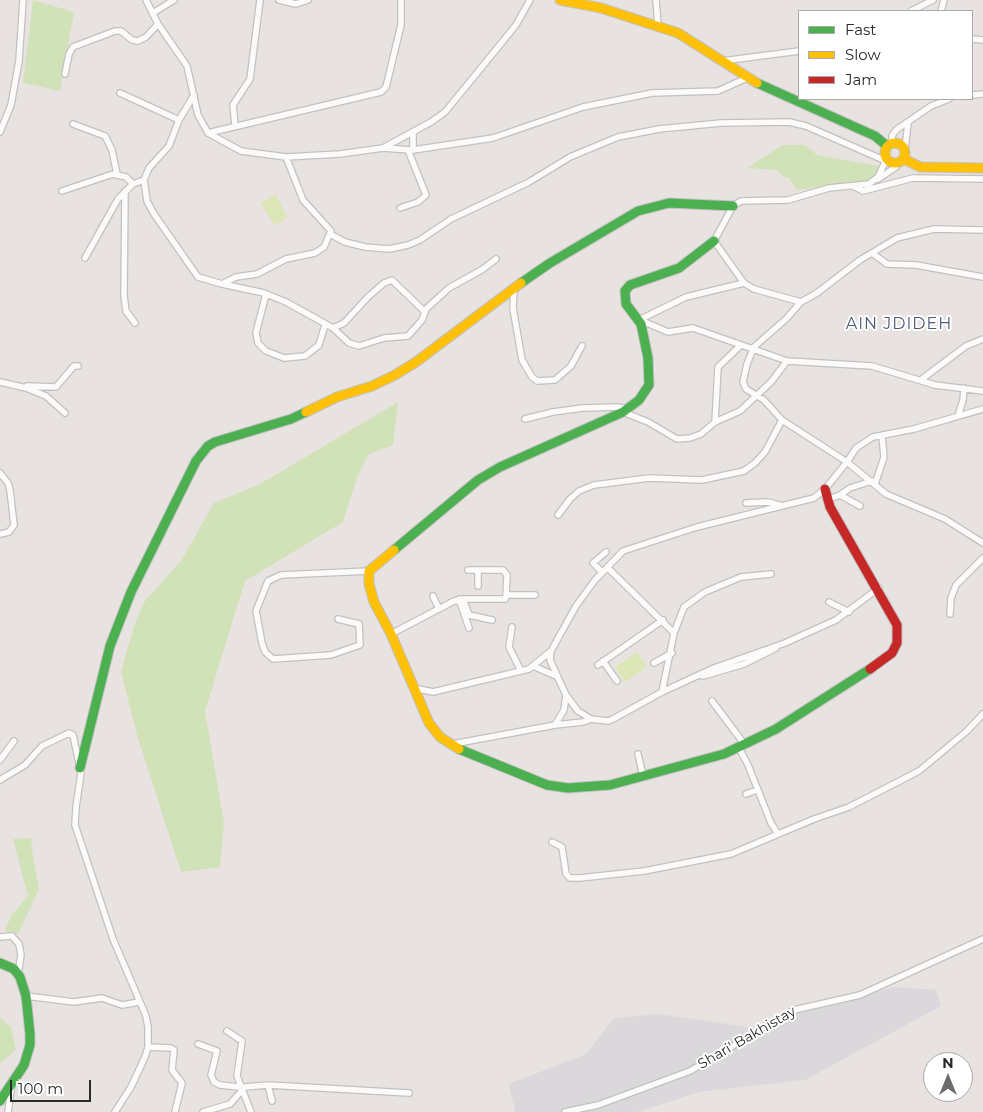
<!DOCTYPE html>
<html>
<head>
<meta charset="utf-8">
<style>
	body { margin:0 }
	#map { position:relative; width:983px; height:1112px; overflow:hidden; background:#e8e3e0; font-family:Montserrat,sans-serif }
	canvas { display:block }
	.legend { position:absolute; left:798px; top:10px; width:175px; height:90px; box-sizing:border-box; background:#fff; border:1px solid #aaa; margin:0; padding:6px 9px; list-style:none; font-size:15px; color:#2a2a2a }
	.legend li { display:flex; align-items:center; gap:10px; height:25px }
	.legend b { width:25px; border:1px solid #aaa }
	.north { position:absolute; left:923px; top:1052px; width:50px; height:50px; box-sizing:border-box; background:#fff; border:1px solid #aaa; border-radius:50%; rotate:0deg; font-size:14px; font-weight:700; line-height:20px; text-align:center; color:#2a2a2a }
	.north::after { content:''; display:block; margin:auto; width:18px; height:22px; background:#6c6b6a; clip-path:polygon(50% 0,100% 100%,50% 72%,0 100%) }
	.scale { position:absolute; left:10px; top:1080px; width:81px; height:22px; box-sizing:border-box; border:2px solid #2a2a2a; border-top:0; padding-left:6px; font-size:15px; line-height:18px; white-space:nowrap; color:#2a2a2a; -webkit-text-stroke:4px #fff; paint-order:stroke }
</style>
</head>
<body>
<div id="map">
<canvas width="983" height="1112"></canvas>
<ul class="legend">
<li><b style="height:6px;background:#4caf50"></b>Fast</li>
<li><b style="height:6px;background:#ffc107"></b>Slow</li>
<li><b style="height:6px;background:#c62828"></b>Jam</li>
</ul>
<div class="north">N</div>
<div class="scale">100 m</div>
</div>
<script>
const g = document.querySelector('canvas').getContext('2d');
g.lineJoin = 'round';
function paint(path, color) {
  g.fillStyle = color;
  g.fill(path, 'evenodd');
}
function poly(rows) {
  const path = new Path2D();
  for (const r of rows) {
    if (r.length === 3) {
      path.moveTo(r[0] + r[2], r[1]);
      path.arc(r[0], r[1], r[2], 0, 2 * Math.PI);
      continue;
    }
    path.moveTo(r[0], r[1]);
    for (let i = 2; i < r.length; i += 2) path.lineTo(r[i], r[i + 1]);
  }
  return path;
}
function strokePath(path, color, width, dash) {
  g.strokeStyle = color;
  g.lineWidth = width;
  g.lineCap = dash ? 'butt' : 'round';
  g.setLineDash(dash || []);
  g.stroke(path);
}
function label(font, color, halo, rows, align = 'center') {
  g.font = font + ' Montserrat,sans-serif';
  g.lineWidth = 4;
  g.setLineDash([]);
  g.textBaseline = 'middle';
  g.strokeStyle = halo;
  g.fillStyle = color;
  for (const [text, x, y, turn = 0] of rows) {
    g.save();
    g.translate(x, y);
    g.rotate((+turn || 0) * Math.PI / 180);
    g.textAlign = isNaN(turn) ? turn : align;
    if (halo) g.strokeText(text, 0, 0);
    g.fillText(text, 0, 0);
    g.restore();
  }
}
paint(poly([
	[895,987,936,990,941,1006,805,1080,700,1092,637,1112,515,1112,509,1084,586,1054,614,1018,659,1014,761,1029,797,1011]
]), '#dbd8db');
paint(poly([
	[33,0,74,12,60,91,23,83],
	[783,145,805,145,817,155,879,166,876,174,869,180,797,190,789,178,784,177,777,170,747,168],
	[398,402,393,445,369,454,357,478,343,522,245,581,205,711,224,823,220,867,181,872,137,735,121,672,135,623,145,601,181,561,214,503,260,484],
	[33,838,31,845,39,889,18,934,5,931,11,916,28,896,13,839],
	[0,1017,11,1027,16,1050,0,1064]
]), '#d1e2b9');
paint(poly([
	[275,194,288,217,274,225,261,203],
	[637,652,647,667,625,682,615,667]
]), '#dce6b7');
const street = poly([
	[146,0,158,24,187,66,198,115,208,133,241,151,286,157,340,154,383,148,431,122,445,112,477,73,516,25,530,0],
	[279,0,296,4,308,0],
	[656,0,658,25],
	[911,11,933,0],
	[941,11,944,0],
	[153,13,174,0],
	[972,39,983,40],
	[722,61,799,51],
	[65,74,69,54,73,47,115,31,121,31,132,40,138,41,146,37,158,24],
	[120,93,179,120],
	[194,95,179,120,169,146,149,168,144,180,147,201,154,214,198,277,222,284,236,277,257,274,286,259,315,253,324,247,331,231,303,200,286,157],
	[972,95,983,94],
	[73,124,105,136,112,150,117,174],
	[235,125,233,105,250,79,260,0],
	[0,132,11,105,19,61,23,0],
	[413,132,413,150,493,138,583,107,652,93,718,91,747,78],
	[208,133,381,92,386,87,401,25,401,0],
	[892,143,892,136,896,130,931,106,949,99],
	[383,148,411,150],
	[905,149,908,123],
	[887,158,878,177,869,184,829,188,788,200,741,201,733,206,714,241,744,283,754,289,801,302,817,293,860,260,897,238,934,229,983,230],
	[878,179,896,167,898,163],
	[853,186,863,191,913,178,983,179],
	[62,191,113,174,126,177,133,184],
	[125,191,124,296,126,311,135,323],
	[400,208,418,202,426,195,408,150],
	[330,234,345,242,365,247,389,249,408,245,420,240,451,219,529,182,570,157,618,137,659,129,721,123,789,122,806,126,886,161],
	[872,253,887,264,916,265,983,277],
	[85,258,118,199,133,184,144,180],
	[222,284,264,293,286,302,333,328,349,343,359,346,384,338,408,336,422,320,426,309,449,288,483,269,496,259],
	[514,289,513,308,522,360,532,377,537,381,555,380,571,366,582,346],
	[266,294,256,333,258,343,266,351,284,358,305,356,319,345,325,325],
	[639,320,686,297,744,283],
	[640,320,668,332,693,328,787,361,872,366,935,385,983,391],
	[333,328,344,323,368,297,384,283,392,280,425,312],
	[922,379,966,346,983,339],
	[0,382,26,388,46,396,65,413],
	[27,386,56,387,74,366,78,366],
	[983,409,914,429,873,437,856,448,847,462,886,494,945,519,983,543],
	[623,412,648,422,677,439,690,438,701,434,715,422,740,411,771,382,787,361],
	[958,416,963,400,964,388],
	[525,419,553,412,583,408,617,407,628,409],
	[715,422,718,367,741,345],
	[0,473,8,483,10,490,14,525,9,532,0,534],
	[875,484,884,457,882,436],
	[840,495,850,488,872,481],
	[827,500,840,495,860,506],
	[746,503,768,502,782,506],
	[558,515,570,499,579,491,594,485,649,478,702,480,744,471,755,463,765,452,782,420],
	[607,567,674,633,662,692],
	[478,570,478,586],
	[602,572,593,563,606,552],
	[507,595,535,595],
	[433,596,439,609],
	[459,599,469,628],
	[463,599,469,615,492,620],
	[829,602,849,612],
	[950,614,951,598,956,585,983,558],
	[338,619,359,624,360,645,331,655,273,659,265,652,262,643,256,611,268,581,281,575,369,571],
	[512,627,509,647,521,671],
	[674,633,684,607,705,592,741,577,771,574],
	[391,634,454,601,463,599,505,599,506,597,507,575,503,570,468,570],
	[551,651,550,660,566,695,564,710,555,725],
	[603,661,617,681],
	[654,663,672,653],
	[598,665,663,620],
	[533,666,556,676],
	[703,676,744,664,776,648],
	[414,688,433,692,529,669,551,651,576,606,595,580,623,551,697,527,814,498,825,489,847,462,782,420,764,400,746,389,743,382,747,364,754,347,786,319,801,302],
	[566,695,578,711,591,719],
	[712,701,745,745],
	[453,744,555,725,583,722,591,719,608,721,613,719,662,692,714,668,785,643,836,620,879,588],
	[739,748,748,765,771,823,778,834],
	[638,754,643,776],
	[0,760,14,741],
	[0,780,25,765,42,746,69,733,73,735,81,773,76,807,75,825,113,939,146,1016,148,1027,148,1047,145,1057,131,1087,115,1112],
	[746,794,757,790],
	[552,842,562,847,566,874,570,878,580,878,644,871,731,854,814,819,849,807,919,771,967,731,983,714],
	[0,937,12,936,19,944,21,955,18,974],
	[26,996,74,1002,102,998,122,1005,139,1002],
	[227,1031,242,1041,237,1076,251,1112],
	[198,1044,217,1051,211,1075,214,1082,220,1085,239,1087],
	[148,1047,171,1048,174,1050,172,1070,182,1083,175,1112],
	[268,1085,272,1101],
	[8,1112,12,1083],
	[203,1112,230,1104,245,1087,268,1085,409,1093],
	[565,1112,598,1105,690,1071,794,1010,860,995,983,939]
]);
const fast = poly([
	[757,83,875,136,887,146],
	[521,283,550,263,638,211,669,203,733,206],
	[394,550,478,480,500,467,623,412,639,400,649,385,648,358,641,324,626,304,625,291,630,285,679,268,714,241],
	[459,749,547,785,568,788,610,785,724,754,776,729,870,669],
	[80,768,110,646,131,592,196,461,208,446,215,442,291,419,306,412],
	[0,963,14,969,20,977,26,996,30,1034,30,1045,24,1065,0,1101]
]);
const slow = poly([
	[560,0,601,8,678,33,757,83],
	[895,153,10],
	[904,159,920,167,983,168],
	[306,412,337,397,372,386,395,375,416,362,521,283],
	[394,550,369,571,369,584,374,602,391,634,429,723,440,737,459,749]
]);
const jam = poly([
	[825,489,830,507,897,625,897,643,892,653,870,669]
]);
strokePath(street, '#c2c1c1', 8);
strokePath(fast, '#c2c1c1', 11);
strokePath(slow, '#c2c1c1', 11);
strokePath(jam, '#c2c1c1', 11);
strokePath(street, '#fcfbfa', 5.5);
strokePath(fast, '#4caf50', 9);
strokePath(slow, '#ffc107', 9);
strokePath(jam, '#c62828', 9);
label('14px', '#2a2a2a', '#fff', [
	["Shari' Bakhistay",747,1038,-30]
]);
g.letterSpacing = '1px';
label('16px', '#4b5b79', '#fff', [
	["AIN JDIDEH",899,324]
]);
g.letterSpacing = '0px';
</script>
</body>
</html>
